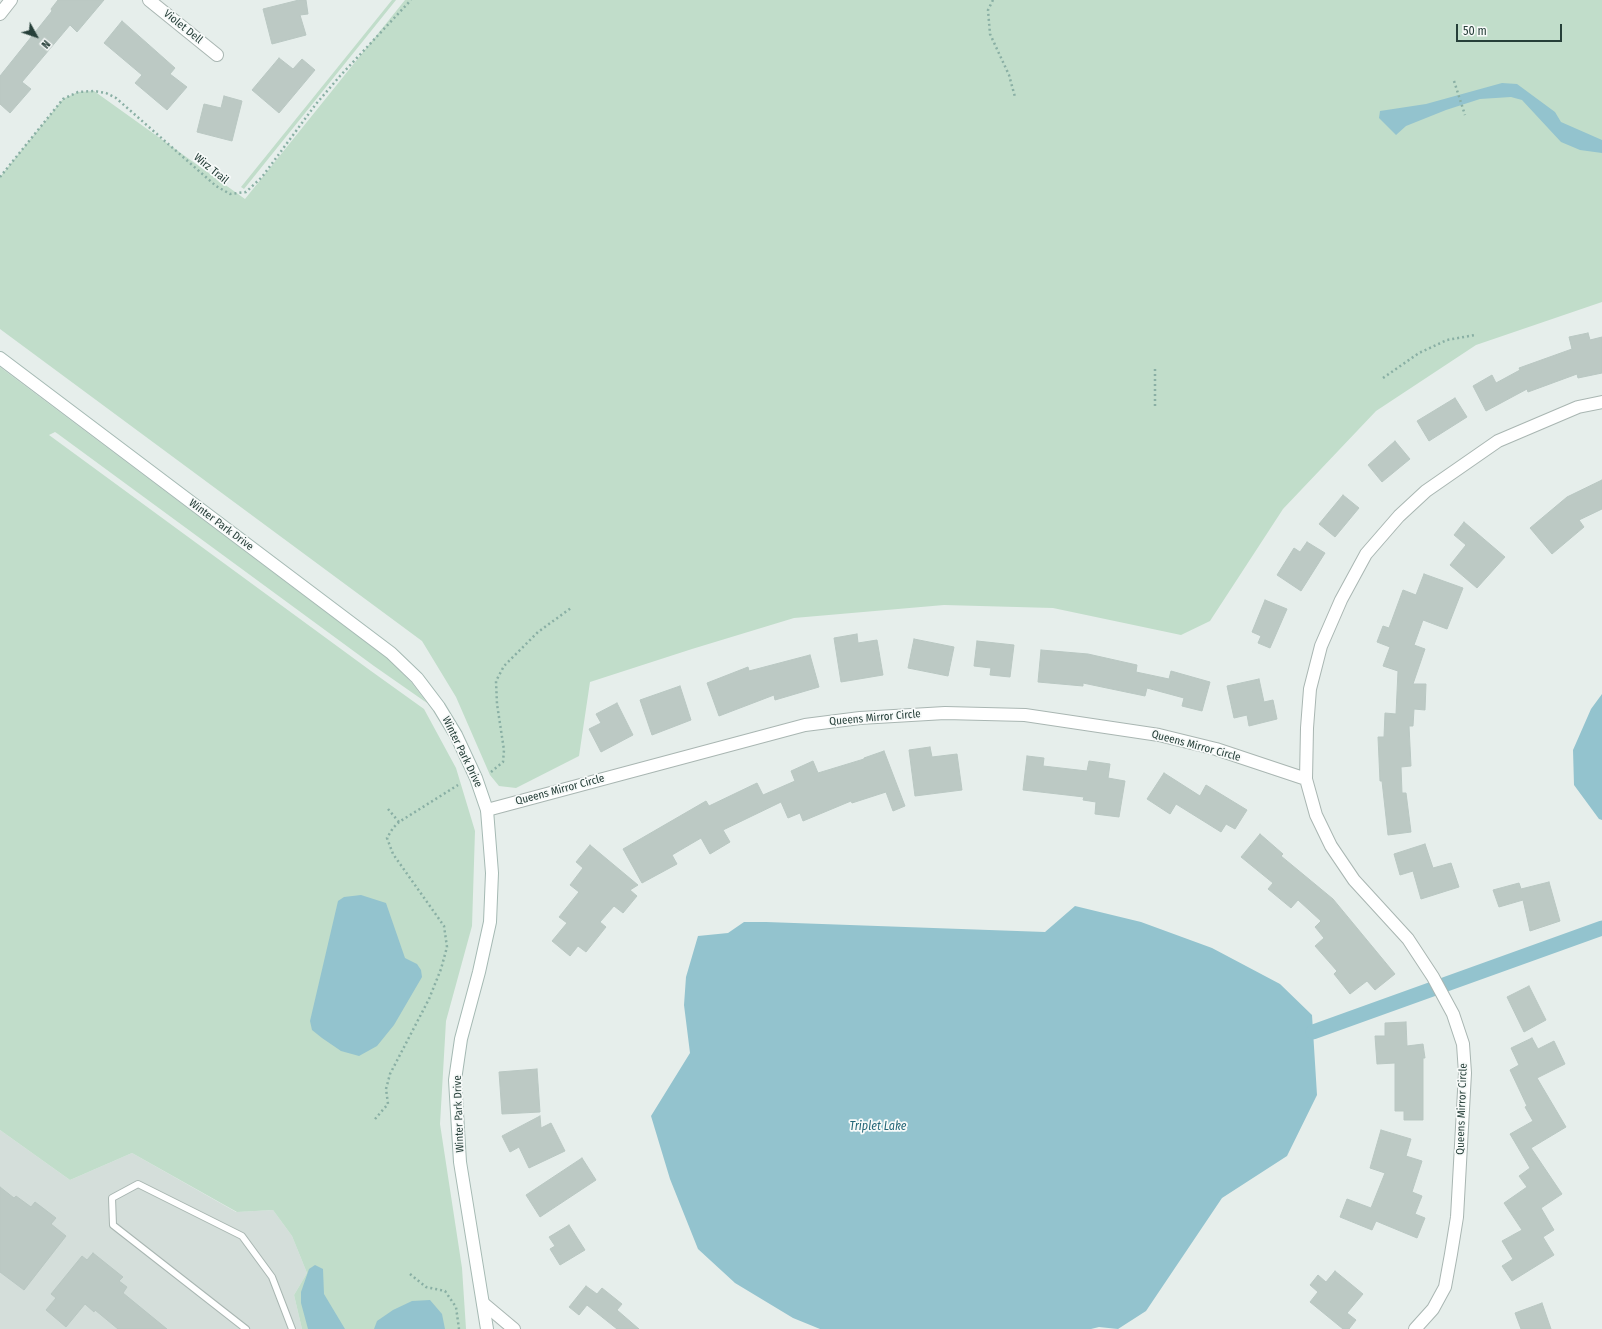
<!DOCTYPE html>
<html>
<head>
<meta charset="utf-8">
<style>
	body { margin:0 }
	#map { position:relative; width:1602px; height:1329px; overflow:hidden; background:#e6eeeb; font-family:"Fira Sans Condensed",sans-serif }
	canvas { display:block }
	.north { position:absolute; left:16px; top:16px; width:40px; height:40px; -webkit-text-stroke:3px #f7faf9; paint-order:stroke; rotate:130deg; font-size:11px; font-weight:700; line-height:16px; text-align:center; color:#263f39 }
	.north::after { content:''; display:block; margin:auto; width:14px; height:18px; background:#263f39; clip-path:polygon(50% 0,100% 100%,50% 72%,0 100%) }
	.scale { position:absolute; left:1456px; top:24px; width:106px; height:18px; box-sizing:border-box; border:2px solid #263f39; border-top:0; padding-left:5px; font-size:12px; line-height:14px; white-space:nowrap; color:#263f39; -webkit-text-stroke:3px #f7faf9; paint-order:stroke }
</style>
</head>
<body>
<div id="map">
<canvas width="1602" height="1329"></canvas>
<div class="north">N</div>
<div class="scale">50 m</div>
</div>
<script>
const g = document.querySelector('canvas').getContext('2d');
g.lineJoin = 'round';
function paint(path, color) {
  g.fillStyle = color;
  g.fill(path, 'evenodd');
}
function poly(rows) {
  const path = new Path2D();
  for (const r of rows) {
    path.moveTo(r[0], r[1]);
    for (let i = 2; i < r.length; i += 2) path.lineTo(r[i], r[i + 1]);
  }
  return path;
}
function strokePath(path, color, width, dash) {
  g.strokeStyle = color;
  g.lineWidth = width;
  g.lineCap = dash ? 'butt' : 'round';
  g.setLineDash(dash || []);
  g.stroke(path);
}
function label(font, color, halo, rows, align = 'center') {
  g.font = font + ' "Fira Sans Condensed",sans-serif';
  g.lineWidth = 3.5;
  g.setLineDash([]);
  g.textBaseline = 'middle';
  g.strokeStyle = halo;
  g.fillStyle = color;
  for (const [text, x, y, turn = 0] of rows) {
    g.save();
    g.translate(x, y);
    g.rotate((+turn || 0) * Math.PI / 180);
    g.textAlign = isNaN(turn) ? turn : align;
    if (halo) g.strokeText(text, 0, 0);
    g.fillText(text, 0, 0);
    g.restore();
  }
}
paint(poly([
	[0,1130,70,1180,132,1153,236,1212,273,1210,292,1236,307,1273,294,1295,302,1329,0,1329]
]), '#d4deda');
paint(poly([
	[392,0,396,0,244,189,241,187],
	[405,0,1602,0,1602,302,1476,345,1376,411,1283,509,1210,621,1181,635,1053,608,944,605,794,618,692,649,590,682,579,756,516,788,499,786,490,775,456,697,422,641,0,329,0,177,63,99,78,92,94,91,245,199],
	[0,367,387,658,412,683,427,703,374,666,58,434,55,432,49,435,371,671,424,709,456,768,475,831,472,926,446,1021,440,1124,462,1268,466,1329,302,1329,294,1295,307,1273,292,1236,273,1210,237,1212,132,1153,70,1180,0,1130]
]), '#c1ddca');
paint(poly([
	[1502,83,1517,84,1555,112,1561,122,1602,140,1602,153,1580,150,1561,142,1522,100,1511,97,1480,99,1446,110,1406,126,1396,135,1379,118,1380,111,1426,104],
	[1602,694,1602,820,1599,819,1574,785,1573,750,1591,709],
	[361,895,386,903,405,958,417,964,421,970,422,977,394,1025,377,1046,359,1056,341,1051,322,1038,312,1030,310,1021,338,901,344,897],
	[1075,906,1141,922,1212,948,1280,984,1312,1015,1317,1095,1287,1156,1222,1198,1146,1311,1118,1329,1099,1327,1091,1329,820,1329,793,1318,735,1283,698,1249,670,1179,651,1116,690,1053,684,1005,686,977,698,936,728,933,744,922,766,922,1045,932],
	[315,1265,323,1269,324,1294,345,1329,308,1329,301,1303,301,1292,309,1269],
	[430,1300,442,1314,445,1329,374,1329,377,1321,393,1310,412,1301]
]), '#93c3ce');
strokePath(poly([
	[1313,1032,1602,928]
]), '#93c3ce', 15);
const building = poly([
	[58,0,104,0,77,32,70,25,22,82,31,89,10,113,0,104,0,76,52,11,51,9,58,0],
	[299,0,306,0,308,14,300,15,306,35,272,44,263,9,299,0],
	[122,21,175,68,170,74,187,87,167,110,135,83,142,75,104,43,122,21],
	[279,58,293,69,302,59,315,70,279,113,252,90,279,58],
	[224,96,242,101,232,141,197,132,204,104,221,108,224,96],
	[1588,333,1590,340,1602,337,1602,373,1578,378,1577,374,1528,392,1527,389,1486,411,1473,386,1492,375,1496,383,1520,370,1519,368,1572,349,1569,337,1588,333],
	[1455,398,1467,417,1429,441,1417,421,1455,398],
	[1395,441,1410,459,1382,482,1368,465,1395,441],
	[1602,480,1602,509,1579,520,1584,527,1552,554,1530,528,1567,497,1602,480],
	[1343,495,1359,508,1335,537,1319,524,1343,495],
	[1464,522,1505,557,1477,588,1450,565,1466,545,1454,535,1464,522],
	[1307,542,1325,553,1301,591,1277,575,1294,548,1300,552,1307,542],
	[1424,574,1463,588,1447,629,1423,620,1414,645,1425,649,1413,684,1426,684,1425,710,1414,709,1413,726,1409,726,1411,766,1401,767,1402,793,1406,793,1411,832,1388,835,1382,781,1380,781,1378,737,1384,737,1385,713,1396,714,1398,671,1383,666,1390,647,1377,642,1383,626,1389,628,1403,590,1416,595,1424,574],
	[1265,600,1287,609,1270,648,1258,643,1261,636,1252,632,1265,600],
	[857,634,858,643,877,640,883,675,841,682,834,638,857,634],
	[914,639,954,647,948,676,908,668,914,639],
	[977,641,1014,645,1010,677,990,675,991,668,974,666,977,641],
	[1041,650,1088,654,1137,665,1136,672,1169,679,1171,671,1210,682,1202,711,1182,706,1184,698,1147,688,1145,696,1083,683,1083,686,1038,682,1041,650],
	[810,655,819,687,775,700,774,695,719,716,707,683,748,667,749,671,810,655],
	[1259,679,1264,702,1273,700,1277,719,1249,726,1247,715,1234,718,1227,686,1259,679],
	[680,686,691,720,652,735,640,700,680,686],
	[617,703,633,735,601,752,589,729,601,723,596,714,617,703],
	[930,747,932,757,957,754,962,790,915,796,909,750,930,747],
	[884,751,905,806,893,811,886,792,852,803,851,801,803,821,800,813,788,818,781,802,723,830,730,842,710,854,701,838,672,855,677,864,642,883,623,849,706,801,709,806,757,783,763,795,795,781,791,771,813,761,818,773,864,759,864,758,884,751],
	[1027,756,1044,758,1043,766,1087,771,1089,761,1110,764,1108,778,1125,781,1119,817,1095,814,1096,802,1083,800,1084,797,1023,790,1027,756],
	[1164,773,1200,796,1206,785,1247,810,1235,829,1226,824,1221,832,1176,804,1170,814,1147,799,1164,773],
	[1260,834,1283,854,1281,856,1333,899,1395,974,1375,990,1367,981,1350,994,1334,974,1337,971,1315,946,1324,938,1315,927,1321,921,1298,900,1291,908,1268,889,1273,883,1241,857,1260,834],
	[1425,844,1433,868,1451,863,1459,887,1421,899,1413,871,1400,875,1394,854,1425,844],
	[590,845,638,885,630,890,637,896,623,913,614,906,600,922,606,927,586,952,578,946,570,956,552,941,567,923,559,917,579,892,570,885,583,868,576,862,590,845],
	[1549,882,1560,921,1530,931,1523,900,1499,907,1493,890,1519,883,1521,889,1549,882],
	[1529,986,1546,1020,1524,1032,1507,997,1529,986],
	[1406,1022,1407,1046,1423,1044,1425,1058,1423,1058,1423,1120,1404,1120,1404,1111,1395,1111,1395,1063,1377,1064,1375,1036,1385,1036,1385,1023,1406,1022],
	[1532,1038,1538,1049,1554,1041,1565,1064,1537,1078,1566,1127,1531,1148,1562,1194,1541,1208,1554,1230,1543,1237,1554,1255,1512,1281,1502,1266,1513,1259,1502,1241,1522,1230,1504,1203,1527,1187,1519,1176,1530,1168,1510,1134,1533,1121,1525,1107,1527,1106,1510,1070,1519,1065,1511,1048,1532,1038],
	[537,1069,540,1112,502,1114,499,1072,537,1069],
	[540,1116,541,1128,551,1123,565,1151,529,1168,519,1147,510,1152,502,1136,540,1116],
	[1381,1130,1411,1139,1406,1156,1422,1161,1412,1192,1422,1196,1415,1214,1425,1218,1417,1238,1376,1221,1372,1230,1340,1217,1347,1199,1371,1208,1385,1173,1370,1168,1381,1130],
	[582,1158,596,1180,540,1217,526,1195,582,1158],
	[0,1187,14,1198,16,1196,31,1207,35,1202,56,1218,51,1224,66,1236,24,1290,0,1272,0,1187],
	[569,1225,585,1250,560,1265,550,1249,555,1246,549,1237,569,1225],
	[93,1253,123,1277,119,1281,127,1287,123,1293,167,1329,118,1329,95,1310,94,1312,85,1304,66,1327,46,1310,56,1298,51,1294,82,1256,87,1260,93,1253],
	[1335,1271,1363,1294,1347,1313,1356,1320,1349,1329,1343,1329,1310,1302,1318,1292,1310,1285,1318,1275,1326,1282,1335,1271],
	[586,1286,597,1294,602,1288,622,1304,617,1310,639,1329,617,1329,587,1305,579,1315,569,1307,586,1286],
	[1542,1303,1551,1329,1521,1329,1515,1313,1542,1303]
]);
paint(building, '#bcc9c4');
strokePath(building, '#b9c7c2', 1);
const lane = poly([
	[246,1329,113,1225,112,1198,138,1184,242,1236,272,1277,292,1329]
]);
const street = poly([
	[149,0,217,55],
	[0,14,11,0],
	[487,810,805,725,860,718,945,713,1025,715,1159,735,1216,749,1306,779],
	[483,1303,514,1329],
	[1415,1329,1433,1309,1445,1287,1451,1254,1457,1217,1465,1073,1463,1044,1453,1014,1433,977,1408,939,1354,880,1331,846,1316,815,1306,779,1307,728,1310,689,1321,646,1341,600,1366,554,1399,516,1426,491,1498,441,1578,407,1602,402]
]);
const secondary = poly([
	[0,358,391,653,417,678,439,707,456,735,476,778,487,810,492,873,490,922,479,972,461,1039,455,1080,460,1162,487,1329]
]);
strokePath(lane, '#a9b6b2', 8);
strokePath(street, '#a9b6b2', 14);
strokePath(secondary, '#a5b9b3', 14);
strokePath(poly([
	[993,0,988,10,990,34,1009,75,1015,97],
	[1454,81,1465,115],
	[0,177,63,99,78,92,94,91,106,93,116,98,216,186,230,194,246,192,262,177,316,104,340,76,411,0],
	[1383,378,1419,353,1447,340,1475,335],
	[1155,406,1155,367],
	[491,772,503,762,504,750,497,704,496,681,504,666,538,632,571,608],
	[388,809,399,822,458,785],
	[375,1119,388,1104,386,1089,390,1074,429,999,441,969,447,947,444,926,393,854,387,838,393,828,399,822],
	[410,1274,426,1287,445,1291,456,1307,459,1329]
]), '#89afa4', 2.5, [2, 3]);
strokePath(lane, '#fff', 6);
strokePath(street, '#fff', 12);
strokePath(secondary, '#fff', 12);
label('11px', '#263f39', '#f7faf9', [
	["Violet Dell",183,27,39],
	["Wirz Trail",211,169,39],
	["Winter Park Drive",221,525,37],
	["Queens Mirror Circle",875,718,-5],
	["Queens Mirror Circle",1196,746,15],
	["Winter Park Drive",462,752,64],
	["Queens Mirror Circle",560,790,-15],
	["Queens Mirror Circle",1462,1109,-88],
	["Winter Park Drive",459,1114,-92]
]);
label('italic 12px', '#246677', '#f7faf9', [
	["Triplet Lake",878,1127]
]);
</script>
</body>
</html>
